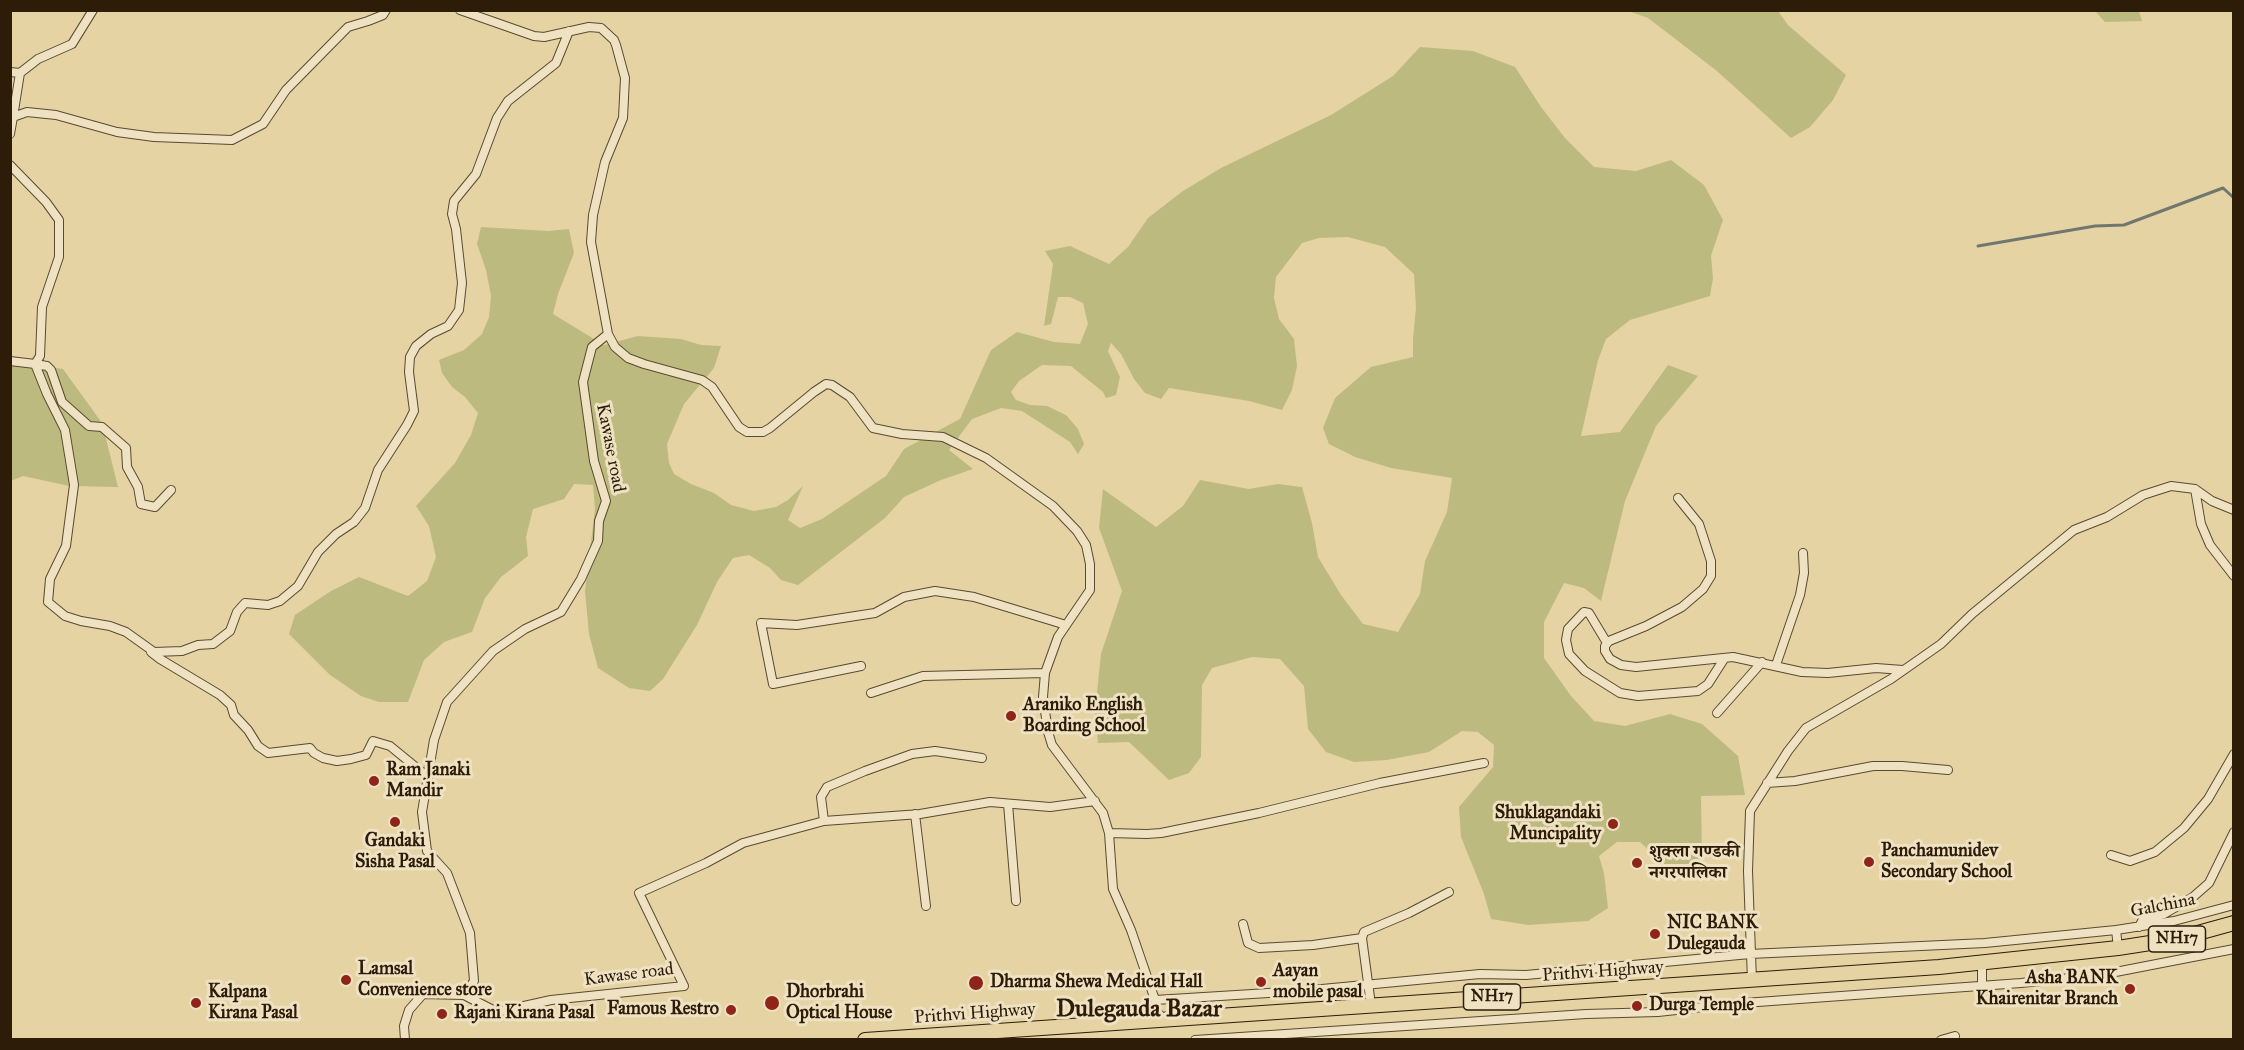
<!DOCTYPE html>
<html>
<head>
<meta charset="utf-8">
<style>
	body { margin:0 }
	#map { position:relative; width:2244px; height:1050px; overflow:hidden; background:#e5d3a3; font-family:"IM FELL Great Primer",serif }
	canvas { display:block }
	.frame { position:absolute; inset:0; border:12px solid #2c1c08; pointer-events:none }
</style>
</head>
<body>
<div id="map">
<canvas width="2244" height="1050"></canvas>
<div class="frame"></div>
</div>
<script>
const g = document.querySelector('canvas').getContext('2d');
g.lineJoin = 'round';
function paint(path, color) {
  g.fillStyle = color;
  g.fill(path, 'evenodd');
}
function poly(rows) {
  const path = new Path2D();
  for (const r of rows) {
    path.moveTo(r[0], r[1]);
    for (let i = 2; i < r.length; i += 2) path.lineTo(r[i], r[i + 1]);
  }
  return path;
}
function strokePath(path, color, width, dash) {
  g.strokeStyle = color;
  g.lineWidth = width;
  g.lineCap = dash ? 'butt' : 'round';
  g.setLineDash(dash || []);
  g.stroke(path);
}
function label(font, color, halo, rows, align = 'center') {
  g.font = font + ' "IM FELL Great Primer","Noto Serif Devanagari",serif';
  g.lineWidth = 6;
  g.setLineDash([]);
  g.textBaseline = 'middle';
  g.strokeStyle = halo;
  g.fillStyle = color;
  for (const [text, x, y, turn = 0] of rows) {
    g.save();
    g.translate(x, y);
    g.rotate((+turn || 0) * Math.PI / 180);
    g.textAlign = isNaN(turn) ? turn : align;
    if (halo) g.strokeText(text, 0, 0);
    g.fillText(text, 0, 0);
    g.restore();
  }
}
paint(poly([
	[1628,11,1778,11,1788,25,1846,75,1833,100,1810,127,1791,138,1717,71,1648,18],
	[2095,11,2139,11,2142,21,2105,22],
	[1420,47,1473,51,1515,67,1541,107,1565,138,1594,167,1636,171,1671,160,1704,185,1723,220,1711,256,1713,278,1710,296,1630,320,1606,339,1598,360,1581,436,1620,432,1668,365,1698,376,1656,426,1625,501,1601,601,1584,588,1564,583,1544,622,1544,658,1571,696,1594,721,1625,726,1670,714,1702,724,1738,756,1745,795,1701,796,1702,858,1692,864,1664,864,1640,842,1617,842,1599,856,1604,873,1608,908,1588,921,1528,925,1491,919,1484,894,1461,837,1459,807,1493,767,1494,745,1478,732,1462,731,1429,752,1387,760,1354,762,1326,752,1308,729,1304,686,1280,659,1252,657,1212,668,1202,685,1201,757,1189,773,1169,780,1129,742,1098,743,1095,712,1101,654,1122,591,1099,528,1103,489,1156,527,1183,506,1200,480,1249,489,1278,484,1302,487,1312,523,1318,557,1341,595,1363,624,1398,632,1420,594,1425,561,1447,512,1452,478,1391,468,1355,457,1329,444,1323,428,1335,398,1371,367,1413,357,1413,339,1416,308,1414,274,1385,247,1348,237,1319,238,1302,243,1276,277,1274,298,1279,319,1294,339,1297,366,1292,390,1282,410,1249,401,1169,388,1161,399,1145,393,1134,379,1121,354,1111,343,1108,351,1120,377,1116,395,1106,398,1103,392,1071,366,1042,365,1019,381,1011,392,1016,400,1030,405,1047,406,1066,415,1078,429,1084,444,1078,454,1070,442,1022,411,1001,408,972,419,949,450,973,469,941,480,904,497,885,518,798,585,781,580,770,568,749,555,733,558,717,582,697,625,663,679,650,691,629,688,598,668,589,634,585,591,595,509,593,485,574,484,564,499,533,509,526,537,528,556,501,577,485,598,472,632,444,642,424,660,408,702,379,702,361,696,330,675,289,634,295,615,331,591,359,577,408,596,427,581,436,557,429,526,416,506,455,463,471,435,478,413,465,397,452,387,442,373,439,360,464,350,482,334,489,317,491,296,486,270,477,244,481,227,548,231,569,229,574,253,558,294,553,314,604,345,638,336,681,339,701,345,721,346,714,368,684,404,667,444,669,463,674,474,691,484,714,493,731,505,754,511,776,507,788,500,803,486,788,520,800,528,822,519,886,476,904,449,960,419,991,350,1017,332,1054,342,1080,344,1088,324,1083,303,1070,297,1058,297,1051,324,1044,326,1053,264,1045,251,1070,246,1109,264,1128,247,1148,218,1183,191,1221,168,1331,115,1393,76],
	[11,362,63,369,102,423,118,487,69,486,23,476,11,481]
]), '#bdba80');
strokePath(poly([
	[1978,246,2095,226,2124,225,2223,188,2234,198]
]), '#6f776f', 3);
const street = poly([
	[460,10,534,36,544,37,589,27,601,28,614,40,616,45,625,78,623,118,605,162,593,215,591,242,608,334,615,347,628,358,644,364,702,380,712,387,739,427,747,432,763,432,770,428,814,392,826,384,832,385,850,397,873,428,902,434,943,437,986,458,1053,506,1077,531,1086,545,1090,564,1090,590,1058,637,1045,673,1043,697,1048,732,1052,745,1103,813,1109,833,1113,889,1131,930,1155,1000,1159,1019],
	[10,72,20,73],
	[13,117,20,73,38,59,72,44,93,10],
	[10,134,13,117,27,112,56,115,117,132,154,137,232,140,263,124,286,90,348,27,368,21,383,15,386,10],
	[10,165,46,202,59,220,59,257,42,307,40,356,35,364,10,361],
	[2195,489,2201,524,2210,545,2234,576],
	[171,490,155,507,141,504,138,487,127,467,126,448,102,427,89,426,62,402,51,370,47,366,35,364,47,394,65,430,74,485,66,546,50,579,48,602,65,616,81,621,110,626,126,632,154,652,182,651,198,645,213,644,230,631,237,612,245,603,268,605,280,601,298,586,318,552,336,534,354,522,365,508,378,470,407,425,414,411,409,372,410,357,416,346,431,334,448,326,459,310,462,283,456,229,452,214,454,201,476,174,497,118,508,101,556,63,569,31],
	[1678,498,1699,524,1711,561,1711,576,1703,589,1682,607,1646,626,1609,641,1605,646,1605,651,1610,659,1621,665,1636,667,1733,657,1802,672,1828,673,1876,668,1903,670],
	[1607,643,1589,613,1584,612,1568,629,1566,640,1569,654,1585,671,1620,693,1638,696,1698,691,1708,684,1724,659],
	[151,652,160,659,220,695,231,705,234,715,248,730,258,746,268,753,310,748,314,753,323,758,337,761,351,759,366,755,373,741,390,746,428,777],
	[1776,665,1800,595,1804,573,1803,553],
	[861,666,773,684,761,623,797,625,875,613,904,597,935,591,974,597,1066,625],
	[871,693,923,676,1045,673],
	[1717,713,1762,662],
	[1767,783,1795,781,1873,766,1902,766,1948,770],
	[1008,804,1016,901],
	[915,814,926,906],
	[824,821,821,797,827,787,865,771,912,754,935,751,982,758],
	[1109,833,1147,834,1161,833,1259,813,1380,783,1484,763],
	[2111,855,2130,861,2155,852,2184,828,2208,799,2234,754],
	[1243,924,1248,943,1259,948,1313,945,1362,938],
	[2139,927,2142,921,2146,918,2164,914,2193,897,2209,883,2234,832],
	[2118,948,2116,930,2174,921,2234,905],
	[1982,963,1982,986],
	[1752,981,1748,871,1750,811,1788,751,1806,728,1891,679,1941,644,1972,614,2074,530,2107,517,2143,495,2171,486,2195,489,2212,501,2234,510],
	[464,995,497,1012,551,1000,684,986,639,893,706,863,743,843,824,821,920,814,990,802,1050,807,1095,801],
	[1155,1000,1301,991,1480,974,1526,975,1750,954,1985,943,2116,930],
	[1371,1005,1362,938,1364,932,1409,913,1449,892],
	[405,1040,404,1026,409,1010,423,994,464,995,474,981,470,933,447,873,427,851,422,812,434,740,447,702,493,651,525,629,561,612,581,579,598,541,599,521,606,501,594,461,583,382,592,347,608,334],
	[1195,1040,1586,1014,1658,1012,1730,1004,2021,983,2100,975,2234,949],
	[1941,1040,1955,1036]
]);
const highway = poly([
	[865,1040,1939,967,2118,948,2176,939,2234,923]
]);
strokePath(street, '#5a4a2f', 10);
strokePath(highway, '#2c1c08', 16);
strokePath(street, '#eee2c3', 8);
strokePath(highway, '#e5d3a3', 14);
for (const [x, y, r, color] of [
	[1011,716,6,"#8f2418"],
	[374,781,6,"#8f2418"],
	[395,822,6,"#8f2418"],
	[1613,824,6,"#8f2418"],
	[1869,862,6,"#8f2418"],
	[1637,863,6,"#8f2418"],
	[1655,934,6,"#8f2418"],
	[346,980,6,"#8f2418"],
	[1261,982,6,"#8f2418"],
	[976,983,8,"#8f2418"],
	[2130,989,6,"#8f2418"],
	[196,1003,6,"#8f2418"],
	[772,1003,8,"#8f2418"],
	[1637,1006,6,"#8f2418"],
	[731,1010,6,"#8f2418"],
	[442,1014,6,"#8f2418"]
]) {
  const dot = new Path2D();
  dot.arc(x, y, r, 0, 2 * Math.PI);
  g.fillStyle = color;
  g.fill(dot);
  strokePath(dot, '#eee2c3', 2);
}
for (const [x, y, w] of [
	[2177,939,57],
	[1492,997,57]
]) {
  const box = new Path2D();
  box.roundRect(x - w / 2, y - 13, w, 26, 4.5);
  g.fillStyle = '#eee2c3';
  g.fill(box);
  strokePath(box, '#2c1c08', 1.5);
}
label('bold 16px', '#2c1c08', null, [
	["NH17",2177,939],
	["NH17",1492,997]
]);
label('18px', '#2c1c08', '#eee2c3', [
	["Kawase road",610,448,79],
	["Galchina",2163,906,-11],
	["Prithvi Highway",1603,972,-4],
	["Kawase road",629,975,-7],
	["Prithvi Highway",975,1014,-4]
]);
label('bold 18px', '#2c1c08', '#eee2c3', [
	["Araniko English",1023,706],
	["Boarding School",1023,727],
	["Ram Janaki",386,771],
	["Mandir",386,792],
	["Shuklagandaki",1601,814,"right"],
	["Muncipality",1601,835,"right"],
	["Gandaki",395,842,"center"],
	["Sisha Pasal",395,863,"center"],
	["Panchamunidev",1881,852],
	["Secondary School",1881,873],
	["शुक्ला गण्डकी",1649,853],
	["नगरपालिका",1649,874],
	["NIC BANK",1667,924],
	["Dulegauda",1667,945],
	["Lamsal",358,970],
	["Convenience store",358,991],
	["Aayan",1273,972],
	["mobile pasal",1273,993],
	["Asha BANK",2118,979,"right"],
	["Khairenitar Branch",2118,1000,"right"],
	["Dharma Shewa Medical Hall",990,983],
	["Kalpana",208,993],
	["Kirana Pasal",208,1014],
	["Dhorbrahi",786,993],
	["Optical House",786,1014],
	["Durga Temple",1649,1006],
	["Famous Restro",719,1010,"right"],
	["Rajani Kirana Pasal",454,1014]
], 'left');
label('bold 24px', '#2c1c08', '#eee2c3', [
	["Dulegauda Bazar",1139,1010]
]);
</script>
</body>
</html>
